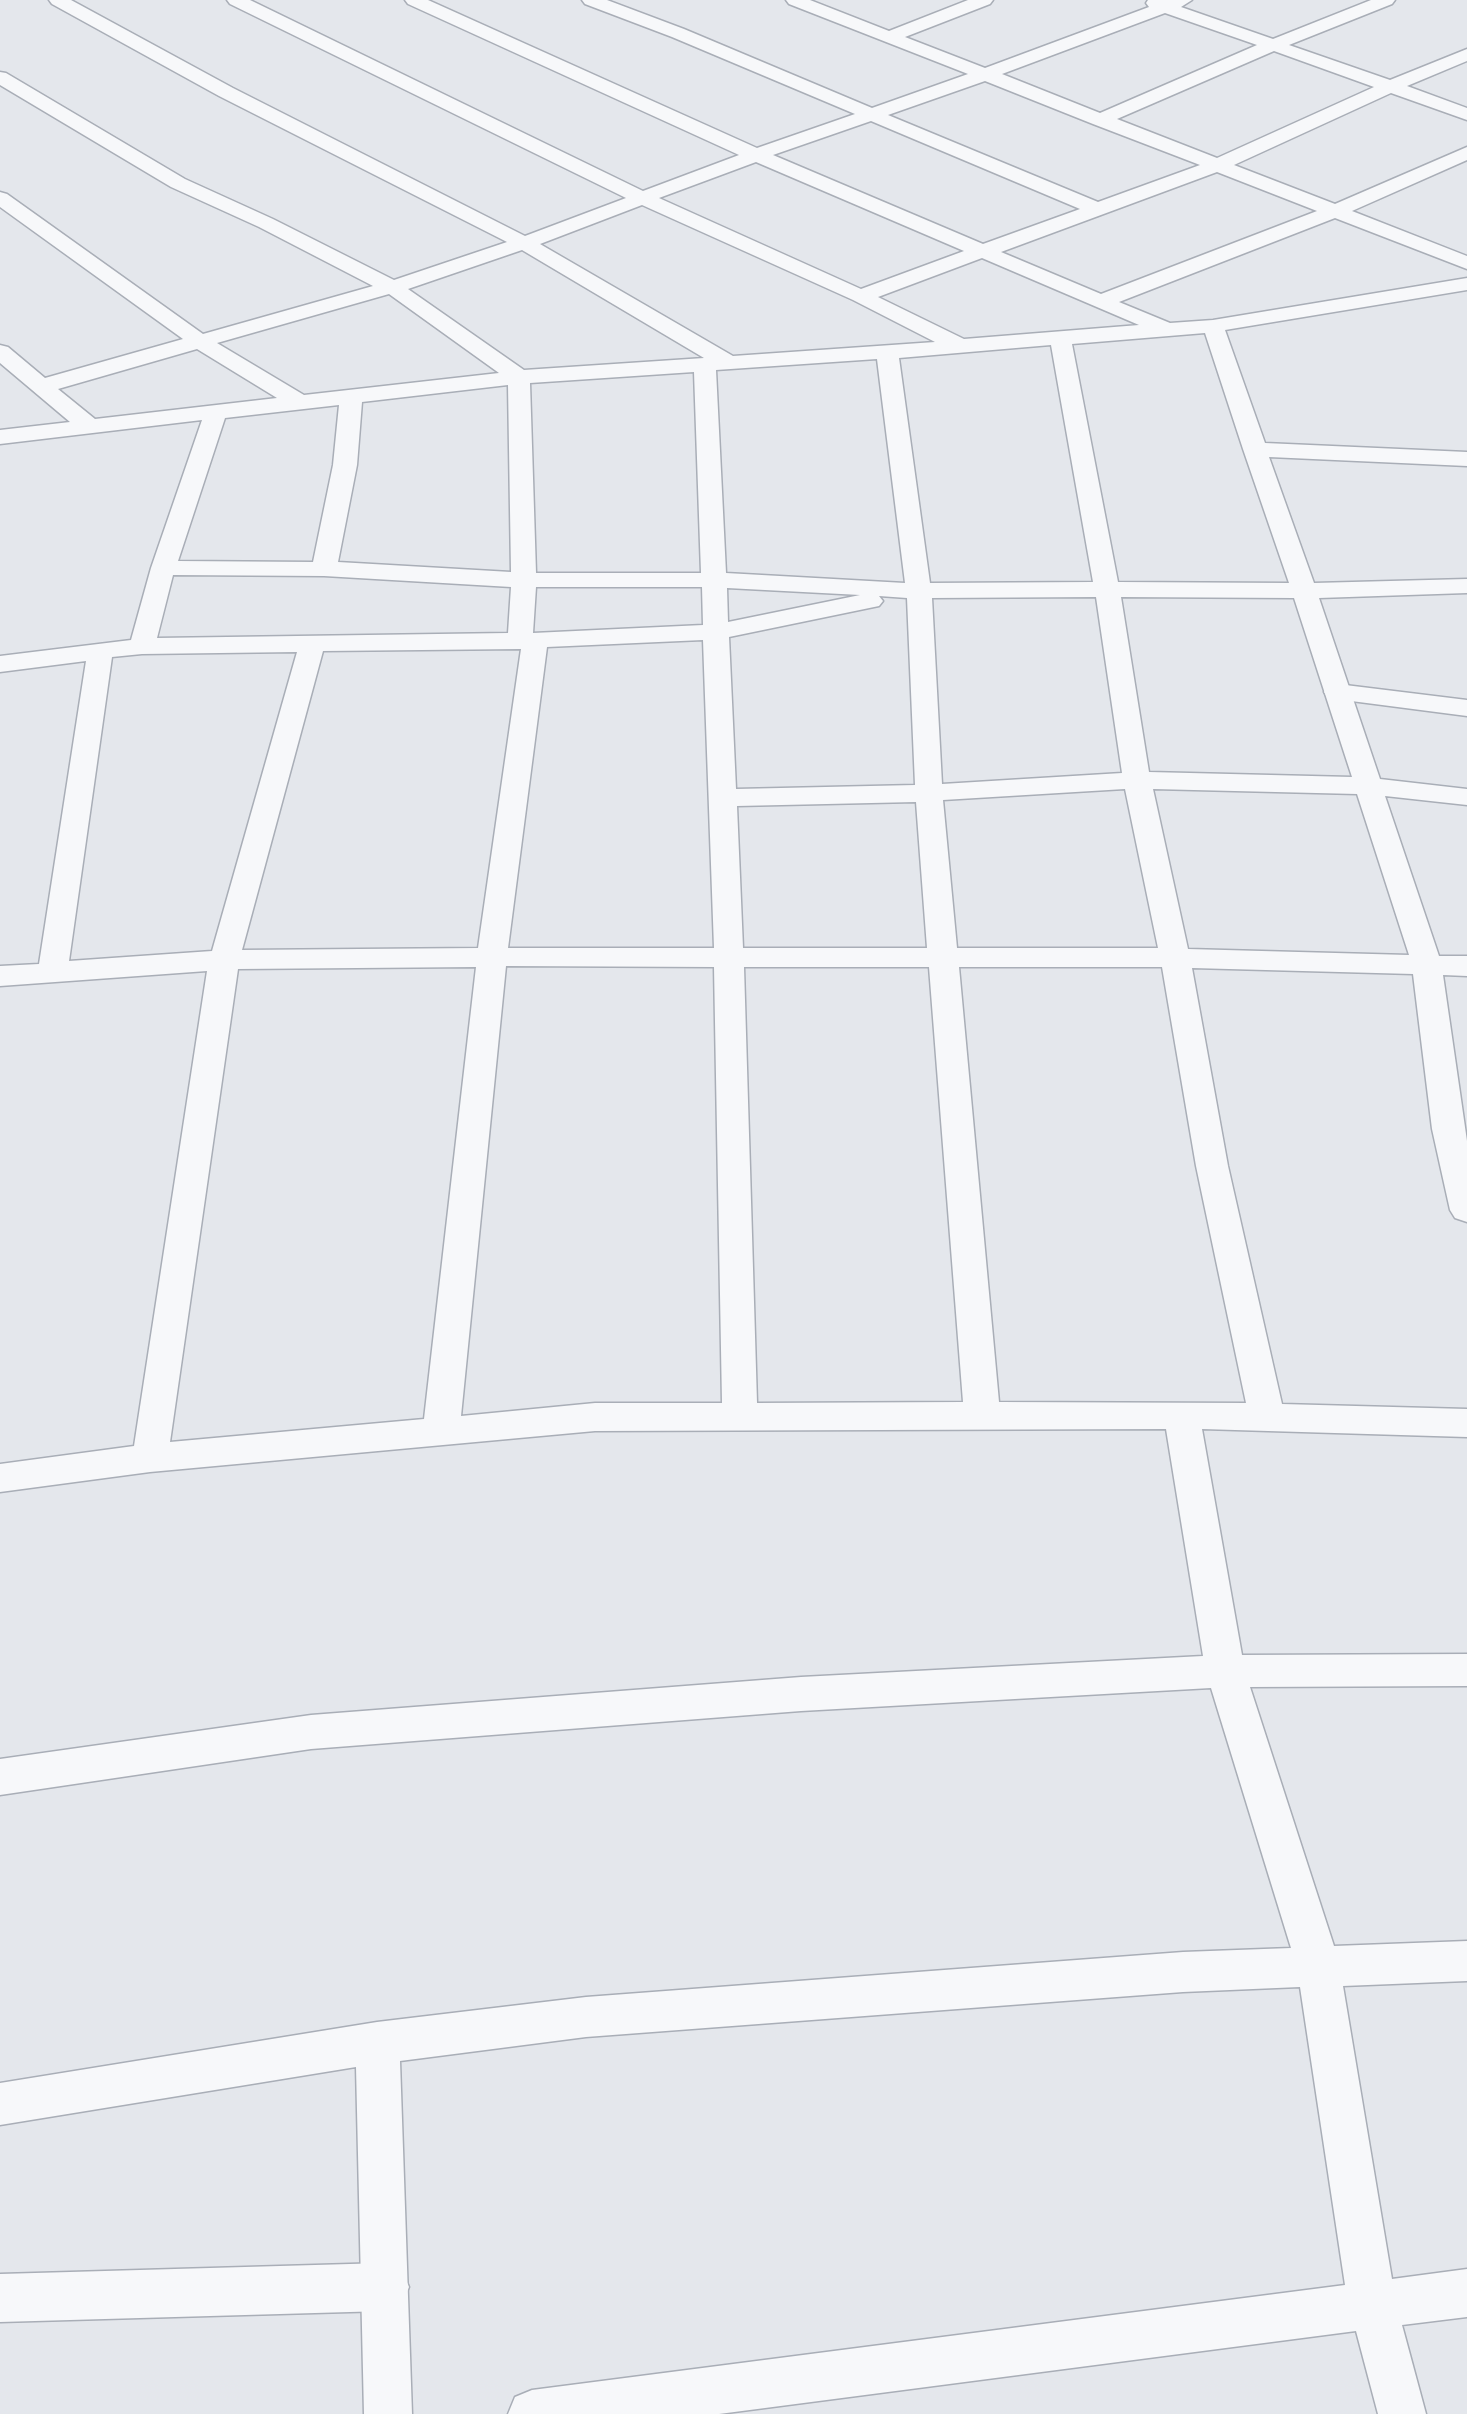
<!DOCTYPE html>
<html>
<head>
<meta charset="utf-8">
<style>
	body { margin:0 }
	canvas { display:block; background:#e4e7ec }
</style>
</head>
<body>
<canvas width="1467" height="2414"></canvas>
<script>
const g = document.querySelector('canvas').getContext('2d');
g.lineJoin = 'round';
function poly(rows) {
  const path = new Path2D();
  for (const r of rows) {
    path.moveTo(r[0], r[1]);
    for (let i = 2; i < r.length; i += 2) path.lineTo(r[i], r[i + 1]);
  }
  return path;
}
function strokePath(path, color, width, dash) {
  g.strokeStyle = color;
  g.lineWidth = width;
  g.lineCap = dash ? 'butt' : 'round';
  g.setLineDash(dash || []);
  g.stroke(path);
}
function paint(path, color) {
  g.fillStyle = color;
  g.fill(path, 'evenodd');
}
const service = poly([
	[1337,684,1467,700,1467,716,1328,698,1324,692,1328,686,1337,684],
	[385,2263,402,2270,409,2287,402,2304,385,2311,0,2322,0,2274,385,2263]
]);
const minor = poly([
	[49,0,71,0,233,88,525,236,626,198,230,4,227,0,250,0,643,191,739,155,408,4,405,0,428,0,757,148,855,114,672,37,585,4,582,0,607,0,684,29,872,108,968,74,789,4,786,0,810,0,889,31,968,0,993,0,990,4,905,37,985,68,1149,7,1146,3,1148,0,1192,0,1181,7,1273,39,1371,0,1395,0,1392,4,1289,45,1390,80,1467,49,1467,61,1407,86,1467,108,1467,120,1391,93,1234,165,1335,204,1467,147,1467,160,1352,211,1467,256,1467,269,1335,218,1119,302,1170,323,1213,320,1467,278,1467,290,1225,330,1265,443,1467,452,1467,466,1269,457,1314,583,1467,579,1467,593,1319,598,1380,779,1467,789,1467,805,1385,796,1439,956,1467,956,1467,976,1443,975,1467,1141,1467,1222,1455,1218,1450,1210,1432,1129,1413,974,1192,968,1228,1166,1282,1404,1467,1409,1467,1437,1202,1429,1242,1655,1467,1654,1467,1686,1250,1687,1334,1946,1467,1941,1467,1981,1343,1986,1392,2279,1467,2269,1467,2317,1402,2325,1426,2414,1378,2414,1356,2331,719,2414,508,2414,515,2397,532,2390,1345,2285,1300,1987,1183,1992,586,2037,400,2061,412,2414,364,2414,356,2067,0,2125,0,2083,377,2022,586,1997,1183,1952,1291,1948,1211,1688,801,1711,311,1749,0,1795,0,1759,311,1715,801,1677,1203,1656,1166,1429,595,1431,150,1472,0,1492,0,1464,134,1446,207,971,0,986,0,966,39,964,86,661,0,672,0,656,131,640,151,568,202,420,0,444,0,430,70,422,0,363,0,345,8,347,45,378,183,339,0,207,0,192,7,194,203,334,373,286,259,227,171,187,0,85,0,72,6,73,185,179,273,219,394,280,507,242,219,96,52,4,49,0],
	[1165,13,1257,45,1100,113,1002,74,1165,13],
	[1274,51,1374,87,1217,158,1117,119,1274,51],
	[985,81,1093,124,1200,165,1098,202,888,115,985,81],
	[871,121,1080,209,983,244,773,155,871,121],
	[756,162,964,251,861,289,659,198,756,162],
	[1217,172,1317,211,1101,294,1001,252,1217,172],
	[642,205,853,300,935,342,733,356,540,244,642,205],
	[522,250,704,358,524,370,408,289,522,250],
	[982,258,1139,325,964,339,878,297,982,258],
	[389,294,499,373,304,395,217,343,389,294],
	[1205,333,1243,449,1289,583,1118,582,1072,344,1205,333],
	[1051,345,1093,582,930,583,899,358,1051,345],
	[197,349,277,398,95,419,58,389,197,349],
	[877,359,905,583,726,573,716,370,877,359],
	[694,372,701,573,536,573,530,383,694,372],
	[508,385,511,572,338,562,357,465,362,402,508,385],
	[339,405,333,465,313,562,178,561,225,418,339,405],
	[173,575,324,576,511,587,508,633,157,638,173,575],
	[536,587,702,587,703,625,533,633,536,587],
	[727,588,860,595,728,622,727,588],
	[879,596,907,598,915,785,736,789,729,637,879,606,883,601,879,596],
	[1096,597,1122,773,942,784,932,598,1096,597],
	[1121,597,1294,598,1352,777,1149,772,1121,597],
	[703,640,714,948,508,948,547,647,703,640],
	[521,649,478,948,242,950,323,651,521,649],
	[297,652,212,951,69,961,112,657,142,654,297,652],
	[1125,789,1158,948,957,948,943,800,1125,789],
	[1153,789,1357,794,1409,955,1188,949,1153,789],
	[916,802,927,948,743,948,737,806,916,802],
	[506,966,714,967,722,1403,595,1403,461,1416,506,966],
	[476,967,424,1419,170,1442,238,969,476,967],
	[744,967,929,967,963,1402,757,1403,744,967],
	[959,967,1162,967,1196,1166,1246,1403,999,1402,959,967]
]);
strokePath(service, '#a9aeb7', 3);
strokePath(minor, '#a9aeb7', 3);
paint(service, '#f7f8fa');
paint(minor, '#f7f8fa');
</script>
</body>
</html>
